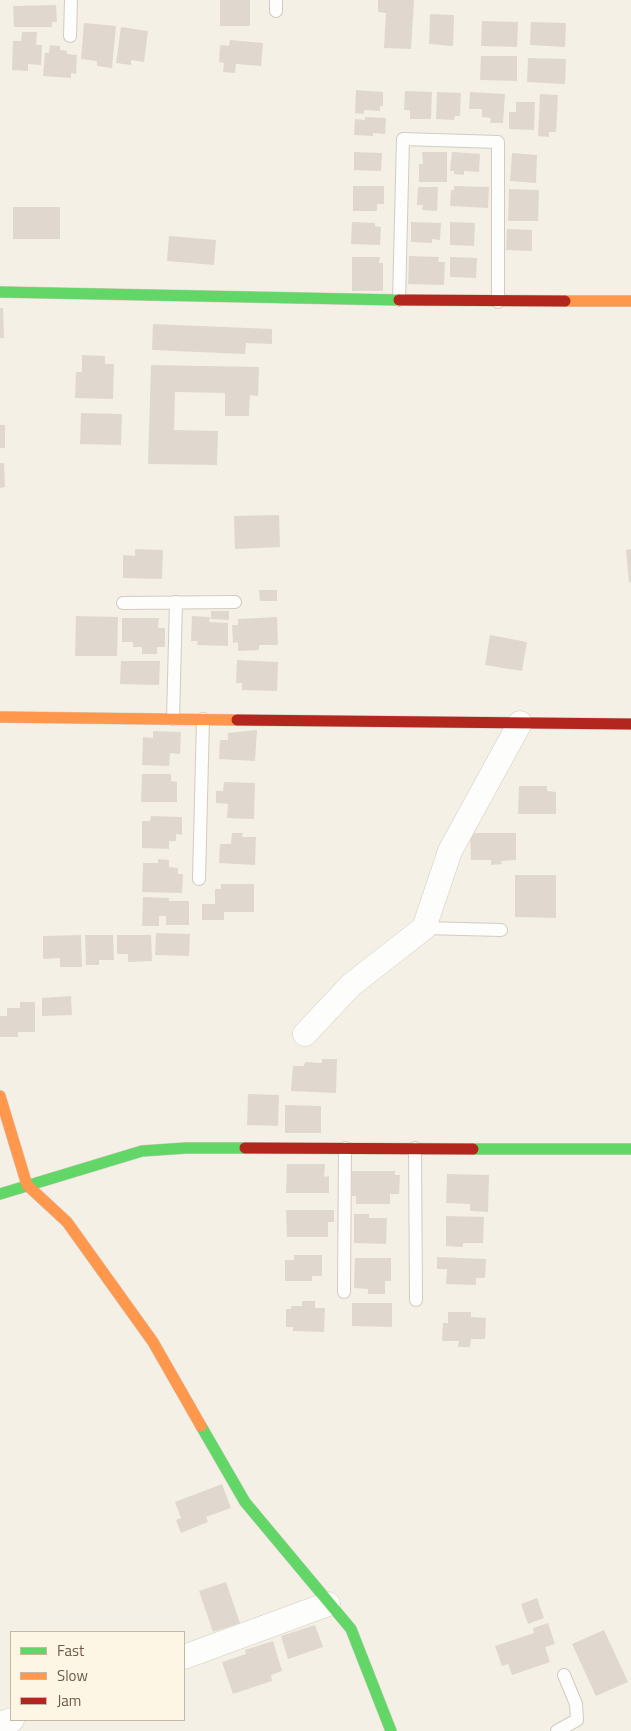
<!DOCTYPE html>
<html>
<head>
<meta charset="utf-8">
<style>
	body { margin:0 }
	#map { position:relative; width:631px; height:1731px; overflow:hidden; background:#f4f0e6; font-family:"Titillium Web",sans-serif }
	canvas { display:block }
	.legend { position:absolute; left:10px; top:1631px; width:175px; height:90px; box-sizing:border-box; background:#fef6e5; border:1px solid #c5b8a7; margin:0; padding:6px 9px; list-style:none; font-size:15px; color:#6f5a49 }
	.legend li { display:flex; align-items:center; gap:10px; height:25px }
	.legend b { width:25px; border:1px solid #c5b8a7 }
</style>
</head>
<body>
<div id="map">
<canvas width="631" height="1731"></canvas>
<ul class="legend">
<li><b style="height:6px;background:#63d668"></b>Fast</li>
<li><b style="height:6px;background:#ff974d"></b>Slow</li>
<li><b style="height:6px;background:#b3261e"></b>Jam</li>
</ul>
</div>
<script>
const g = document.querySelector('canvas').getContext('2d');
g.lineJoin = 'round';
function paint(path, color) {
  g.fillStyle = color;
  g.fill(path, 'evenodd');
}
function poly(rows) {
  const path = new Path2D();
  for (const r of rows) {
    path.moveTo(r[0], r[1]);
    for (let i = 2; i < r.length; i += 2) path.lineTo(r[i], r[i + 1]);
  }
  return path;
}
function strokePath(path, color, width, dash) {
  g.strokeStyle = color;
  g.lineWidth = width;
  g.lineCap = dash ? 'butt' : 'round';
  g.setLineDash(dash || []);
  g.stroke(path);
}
paint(poly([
	[220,0,250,0,250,26,220,26],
	[378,0,414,0,411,49,384,48,386,13,378,12],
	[56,5,57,22,52,22,52,27,14,27,13,6],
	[430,14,454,15,453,46,429,44],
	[482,21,518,22,517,47,481,46],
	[531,22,566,23,565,47,530,45],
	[84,23,116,26,112,68,97,66,97,61,81,59],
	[121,27,148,31,144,62,131,60,131,65,116,63],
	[22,32,37,32,36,45,42,45,41,65,28,64,28,71,12,70,13,41,21,41],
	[230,40,263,43,261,66,236,64,235,73,223,72,224,63,219,62,220,45,229,46],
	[50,45,60,46,60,50,67,51,67,54,77,55,76,74,71,73,71,78,43,76,45,53,49,53],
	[481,56,517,56,517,81,480,80],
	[528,58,566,59,565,84,527,82],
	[356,90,383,92,383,106,380,106,380,111,364,110,364,114,355,113],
	[405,91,432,92,431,119,410,119,410,110,404,110],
	[437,92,461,93,460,116,455,116,454,120,436,119],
	[470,92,505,94,503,123,490,123,491,118,482,117,482,109,469,109],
	[540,94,558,95,556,132,549,132,549,137,538,136],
	[516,102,535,102,534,130,509,129,509,112,516,112],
	[365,117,386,118,385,134,373,133,373,136,354,135,355,119,365,120],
	[354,152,382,153,381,171,354,170],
	[422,152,447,152,447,182,419,182,419,164,423,164],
	[452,152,480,154,479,172,464,171,464,175,454,174,454,171,450,171],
	[512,153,537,155,536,183,510,181],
	[353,186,384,186,384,204,377,204,377,211,353,211],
	[454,186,489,187,488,208,450,206,451,190,454,190],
	[418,187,438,187,437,211,422,210,423,205,417,205],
	[509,189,539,190,538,221,508,221],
	[13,207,60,207,60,239,13,239],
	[352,222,375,223,375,226,381,227,380,245,351,244],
	[411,222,441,223,440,240,432,239,432,243,411,242],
	[450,222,475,223,474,246,450,245],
	[507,229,532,230,532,251,506,250],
	[169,236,216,240,214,265,167,261],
	[409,256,439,257,438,262,445,262,444,285,408,284],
	[352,257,380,257,379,263,383,263,383,291,352,291],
	[450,257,477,258,476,278,450,277],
	[0,308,3,308,4,338,0,338],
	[153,324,272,329,272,344,246,343,245,354,152,350],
	[82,355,105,356,105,364,114,364,113,399,75,398,76,372,82,372],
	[151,365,259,367,258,396,250,395,249,416,225,416,225,393,175,392,174,430,218,431,217,465,148,464],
	[81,413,122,414,121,445,80,444],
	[0,425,5,425,5,448,0,448],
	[0,463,4,463,5,487,0,488],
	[279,515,280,547,235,549,234,516],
	[135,549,163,550,162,579,123,578,123,555,135,556],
	[631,549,631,582,629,582,626,550],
	[259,590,277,590,277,601,260,601],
	[211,611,229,611,229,620,211,619],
	[76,616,118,617,117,656,75,656],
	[192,616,210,617,209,622,228,623,228,646,197,645,198,641,191,641],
	[277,617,278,645,259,645,259,650,238,651,238,642,233,643,232,625,238,625,238,619],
	[122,618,159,618,158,628,165,628,165,647,157,647,157,654,142,654,142,647,133,647,133,642,122,642],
	[490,635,527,642,522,671,485,665],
	[237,660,278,662,277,691,242,690,242,683,236,683],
	[121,661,160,661,159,685,120,684],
	[257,730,255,761,219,759,220,740,228,740,228,733],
	[153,731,181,732,180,754,170,753,169,766,142,765,143,737,153,738],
	[142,774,171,774,171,781,177,782,177,802,141,802],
	[224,782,255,783,254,819,227,818,228,804,216,803,216,791,223,791],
	[519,786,547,786,547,791,556,792,556,814,518,814],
	[151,816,182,817,182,835,176,834,176,841,169,841,169,849,142,848,142,821,150,821],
	[232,833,243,833,242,837,256,837,255,865,219,863,220,844,231,844],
	[470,833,516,833,516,860,501,861,502,864,491,865,491,860,471,860],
	[158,859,169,860,169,867,178,868,178,874,183,874,182,893,142,892,143,863,158,863],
	[515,875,556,875,556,918,515,917],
	[221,884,254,884,254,912,224,912,224,920,202,920,202,904,215,904,215,889,221,889],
	[143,897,169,898,169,901,189,901,189,925,166,925,166,916,159,916,159,926,142,926],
	[156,933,190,934,189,956,155,955],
	[81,935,82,967,60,967,60,958,43,959,43,936],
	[85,935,113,935,114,960,99,960,99,965,86,965],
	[117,935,151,935,152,961,128,962,128,954,117,954],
	[71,996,72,1015,42,1016,42,998],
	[20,1002,35,1002,35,1032,18,1032,18,1037,0,1037,0,1016,7,1016,7,1008,20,1008],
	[322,1059,337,1059,336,1093,291,1091,293,1066,304,1066,305,1062,322,1063],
	[248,1094,279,1095,278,1126,247,1125],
	[285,1105,321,1106,321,1133,285,1133],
	[287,1164,325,1164,324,1177,329,1176,329,1193,286,1193],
	[352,1171,395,1171,395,1175,400,1175,399,1194,390,1194,390,1204,356,1204,356,1196,352,1196],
	[447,1174,489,1175,488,1212,470,1211,470,1204,446,1203],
	[286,1210,334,1210,334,1222,328,1222,328,1237,287,1237],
	[354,1214,369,1214,369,1218,387,1218,386,1244,354,1243],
	[446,1216,484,1217,483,1243,463,1243,463,1247,446,1246],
	[294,1255,322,1255,322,1276,312,1276,312,1281,285,1281,285,1260,294,1260],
	[437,1257,486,1259,485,1278,476,1278,476,1285,446,1284,447,1269,437,1269],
	[355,1258,391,1258,391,1281,385,1281,385,1294,368,1294,368,1289,354,1288],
	[302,1301,315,1301,315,1308,325,1308,324,1332,293,1331,293,1327,286,1327,286,1309,291,1309,291,1306,302,1306],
	[352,1303,392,1303,392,1327,352,1326],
	[448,1312,471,1312,471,1317,486,1318,485,1339,471,1339,470,1347,458,1347,459,1341,442,1341,443,1323,448,1323],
	[222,1484,231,1508,206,1517,208,1522,181,1533,176,1520,181,1518,175,1502],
	[226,1582,240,1623,213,1632,199,1591],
	[537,1598,544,1618,528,1624,521,1604],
	[548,1623,555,1644,545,1647,550,1662,512,1675,508,1664,502,1666,495,1646,534,1633,533,1628],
	[315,1625,323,1647,288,1659,281,1636],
	[604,1630,628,1682,596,1696,572,1644],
	[273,1641,282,1671,271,1675,272,1681,233,1694,222,1662,246,1654,245,1650]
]), '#e0d8ce');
const lane = poly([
	[276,0,276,11],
	[70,36,71,0],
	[399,300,403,139,498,142,498,302],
	[123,603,235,602],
	[173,719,176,602],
	[199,879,203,719],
	[424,928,501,930],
	[415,1148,416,1300],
	[344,1292,345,1148],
	[557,1731,577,1720,576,1704,564,1675]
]);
const street = poly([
	[305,1034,351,985,424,928,450,851,520,723],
	[184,1657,328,1604],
	[0,1724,12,1720]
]);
const fast = poly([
	[0,292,399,300],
	[473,1149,631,1149],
	[0,1194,142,1151,186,1148,245,1148],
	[201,1426,245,1502,351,1629,391,1731]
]);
const slow = poly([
	[565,301,631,301],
	[0,717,237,720],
	[0,1096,27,1185,67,1222,153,1342,201,1426]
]);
const jam = poly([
	[399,300,565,301],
	[237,720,631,724],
	[245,1148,473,1149]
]);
strokePath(lane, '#d2cbc2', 14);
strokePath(street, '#d2cbc2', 25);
strokePath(fast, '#d4ccc3', 12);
strokePath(slow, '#d4ccc3', 12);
strokePath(jam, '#d4ccc3', 12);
strokePath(lane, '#fdfdfb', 12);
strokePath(street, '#fdfdfb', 24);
strokePath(fast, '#63d668', 11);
strokePath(slow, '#ff974d', 11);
strokePath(jam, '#b3261e', 11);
</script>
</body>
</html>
